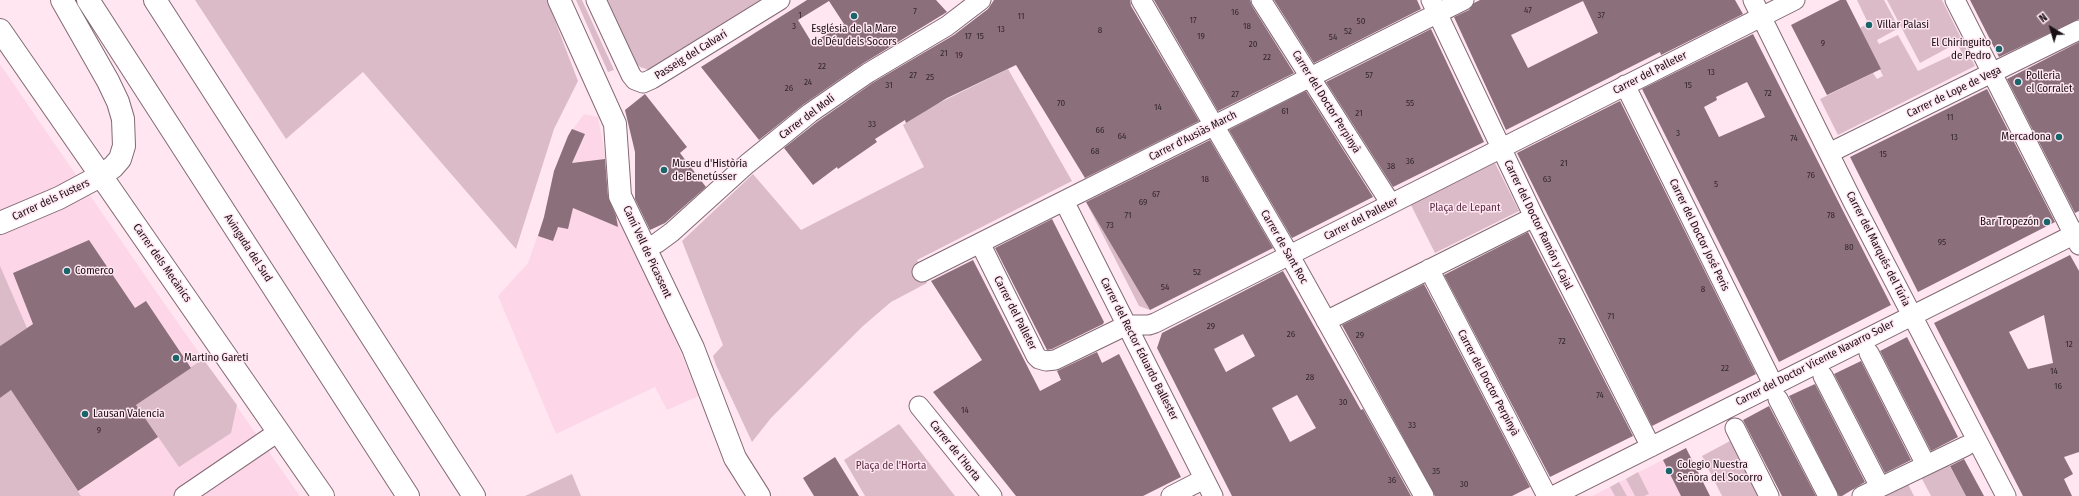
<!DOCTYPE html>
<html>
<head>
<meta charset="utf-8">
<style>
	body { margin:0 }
	#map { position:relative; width:2079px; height:496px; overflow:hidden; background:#ffe6f1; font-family:"Fira Sans Condensed",sans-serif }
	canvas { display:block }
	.north { position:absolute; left:2031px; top:8px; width:40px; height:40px; -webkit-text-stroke:3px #ffe6f1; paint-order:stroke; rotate:322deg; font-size:11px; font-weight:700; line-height:16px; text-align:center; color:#190f14 }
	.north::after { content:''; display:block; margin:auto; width:14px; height:18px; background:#190f14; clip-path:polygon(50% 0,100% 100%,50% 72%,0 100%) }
</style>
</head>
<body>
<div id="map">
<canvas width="2079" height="496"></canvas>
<div class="north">N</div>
</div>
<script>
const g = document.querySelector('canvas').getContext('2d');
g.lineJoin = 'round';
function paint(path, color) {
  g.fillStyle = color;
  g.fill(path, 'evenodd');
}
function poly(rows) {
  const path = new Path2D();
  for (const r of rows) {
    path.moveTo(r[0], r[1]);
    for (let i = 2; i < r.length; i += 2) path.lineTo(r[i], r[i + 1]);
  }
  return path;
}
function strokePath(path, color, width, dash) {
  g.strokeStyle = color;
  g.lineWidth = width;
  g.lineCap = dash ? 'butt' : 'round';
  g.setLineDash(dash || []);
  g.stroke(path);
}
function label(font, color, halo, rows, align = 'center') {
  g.font = font + ' "Fira Sans Condensed",sans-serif';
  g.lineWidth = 3;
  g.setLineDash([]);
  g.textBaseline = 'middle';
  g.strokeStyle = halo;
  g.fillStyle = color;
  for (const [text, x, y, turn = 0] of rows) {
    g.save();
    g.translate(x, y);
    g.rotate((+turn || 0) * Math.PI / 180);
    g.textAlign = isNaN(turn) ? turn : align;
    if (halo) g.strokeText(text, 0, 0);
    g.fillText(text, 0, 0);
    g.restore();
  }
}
paint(poly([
	[0,64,157,293,300,496,0,496],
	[584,114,598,117,611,187,699,396,667,410,655,387,556,434,498,296,528,263,544,217,554,171,568,136],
	[1686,448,1710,496,1592,496]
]), '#fdd7e8');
paint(poly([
	[195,0,547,0,578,81,554,129,516,249,363,72,286,139],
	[576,0,582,0,614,70,608,72],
	[601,0,769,0,686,53,682,48,649,70,640,67,638,65,635,66],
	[1857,0,1884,0,1899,28,1877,40,1879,44,1898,35,1918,71,1952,55,1954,59,1963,55,1957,43,1920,63,1887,0,1942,0,1975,66,1838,135,1820,99,1873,73,1877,79,1883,76,1860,28,1868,23],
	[1008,69,1072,181,917,260,927,283,891,302,863,326,771,418,752,442,716,365,713,356,723,345,682,241,753,174,801,230,924,167,903,125,933,106],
	[1495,163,1519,211,1435,253,1411,205],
	[1085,200,1150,310,1139,306],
	[0,266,27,328,0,346],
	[203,359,237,405,231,433,179,467,136,405],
	[11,390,81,496,0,496,0,398],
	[899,424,955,496,865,496,844,460],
	[1730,441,1758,496,1722,496,1702,456],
	[1948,463,1966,496,1931,496,1921,477],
	[1638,472,1649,494,1644,496,1635,496,1626,479],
	[572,474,581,496,525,496],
	[1619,482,1627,496,1615,496,1610,487],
	[1908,484,1914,496,1883,496]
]), '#dcbbc9');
paint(poly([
	[807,0,936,0,947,12,862,64,804,104,759,140,701,67],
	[829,1,844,24,812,43,798,20],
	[994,0,1130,0,1131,6,1199,121,1085,178,1016,65,947,98,906,123,905,120,875,139,877,142,838,169,837,167,813,185,784,148,817,122,874,82,954,35,988,9],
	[1154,0,1250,0,1252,6,1294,73,1218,111],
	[1274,0,1417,0,1421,9,1314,63],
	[1480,0,1735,0,1743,14,1661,55,1660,52,1506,130,1454,17,1469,10,1474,3],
	[1583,1,1598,33,1528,68,1511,35],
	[1840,0,1846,0,1881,69,1827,95,1791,25],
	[1970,0,2079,0,2079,19,1999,57],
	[1431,29,1484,142,1393,187,1326,82],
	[1753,34,1891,305,1779,362,1642,89],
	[1747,82,1765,117,1719,137,1704,107,1717,100,1716,97],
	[2079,42,2079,211,2075,213,2007,79],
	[1987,89,2055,222,1918,292,1850,157],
	[1306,91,1373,197,1292,238,1229,130],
	[645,94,687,147,680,153,706,187,665,223,650,230,635,199,635,152,625,110],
	[1620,101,1756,374,1652,426,1517,153],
	[572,129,585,134,572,163,605,159,608,197,616,216,618,227,573,208,568,229,558,227,553,241,538,236,544,217,554,171,568,136],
	[1210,140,1273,248,1150,310,1086,202],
	[1052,219,1104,322,1103,324,1052,349,1047,350,995,248],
	[1528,232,1633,436,1550,477,1444,275],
	[89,240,135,308,146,301,191,368,136,405,158,437,78,491,11,390,0,398,0,346,33,324,13,273],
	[2070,255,2079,271,2079,452,2064,457,2073,474,2064,479,2072,496,2023,496,1934,323],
	[2044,315,2053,363,2028,369,2009,332],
	[973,260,1040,391,1061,380,1057,371,1097,352,1102,363,1119,354,1181,477,1143,496,1016,496,933,392,982,360,931,281],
	[1283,271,1361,410,1363,409,1411,496,1232,496,1157,348,1162,333],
	[1243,334,1255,356,1226,372,1214,349],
	[1297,395,1316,428,1290,442,1272,408],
	[1424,284,1530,487,1512,496,1435,496,1342,325],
	[1907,337,1958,437,1931,451,1880,351],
	[1861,361,1911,460,1885,473,1834,374],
	[1815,384,1865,482,1842,496,1839,496,1789,396],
	[1769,406,1816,496,1782,496,1743,420],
	[1686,448,1710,496,1681,496,1663,460],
	[835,457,859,496,814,496,803,478],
	[1964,459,1984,496,1966,496,1950,466]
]), '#8b707c');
const street = poly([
	[596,0,631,75,635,80,643,83,652,79,780,0],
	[1141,0,1290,256,1424,496],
	[1261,0,1391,204],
	[1431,0,1534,217,1651,447],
	[1753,0,1853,202,2006,496],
	[1955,0,2079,245],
	[1625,85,1773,384],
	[1829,153,2079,30],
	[1064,201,1213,496],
	[980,243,1036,356,1039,359,1046,361,1055,360,1127,325,1149,325,1155,323,1795,0],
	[645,248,657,243,672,232,747,164,810,113,868,73,947,26,981,0],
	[1429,269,1547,496],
	[922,272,1464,0],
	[1326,321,1534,217],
	[1869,353,1926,465],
	[1823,376,1880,487],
	[1778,399,1828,496],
	[919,406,992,496],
	[1735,428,1769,496],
	[184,496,278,432],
	[1171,496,1204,479],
	[1553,496,2079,232],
	[1862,496,1966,446]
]);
const secondary = poly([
	[88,0,408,496],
	[155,0,474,496],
	[559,0,615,124,620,196,693,348,735,458,759,496],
	[0,30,323,496],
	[0,223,59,198,102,175,113,167,120,159,124,146,123,119,118,102,108,81,62,0]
]);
strokePath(street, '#836974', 21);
strokePath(secondary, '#836974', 24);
strokePath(street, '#fff', 19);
strokePath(secondary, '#fff', 22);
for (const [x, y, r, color] of [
	[854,16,4,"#18666a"],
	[1869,25,4,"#18666a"],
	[1999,49,4,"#18666a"],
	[2018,82,4,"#18666a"],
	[2059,137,4,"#18666a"],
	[664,170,4,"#18666a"],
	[2047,222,4,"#18666a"],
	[67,271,4,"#18666a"],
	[176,358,4,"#18666a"],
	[85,414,4,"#18666a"],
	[1669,471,4,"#18666a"]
]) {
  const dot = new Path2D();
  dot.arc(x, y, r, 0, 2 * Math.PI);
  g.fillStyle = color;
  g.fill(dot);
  strokePath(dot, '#ffe6f1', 1.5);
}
label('9px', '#36272e', null, [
	["47",1528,10],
	["7",915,11],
	["16",1235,12],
	["1",800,15],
	["37",1601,15],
	["11",1021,16],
	["17",1193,20],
	["50",1361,21],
	["3",794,26],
	["18",1247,26],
	["13",1001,29],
	["8",1100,30],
	["52",1348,31],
	["17",968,36],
	["15",980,36],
	["19",1201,36],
	["54",1333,37],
	["9",1823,43],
	["20",1253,44],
	["21",944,53],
	["19",959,55],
	["22",1267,57],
	["22",822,66],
	["13",1711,72],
	["27",913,75],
	["57",1369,75],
	["25",930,77],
	["24",808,82],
	["31",889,85],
	["15",1688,85],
	["26",789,88],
	["72",1768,93],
	["27",1235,94],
	["70",1061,103],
	["55",1410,103],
	["14",1158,107],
	["61",1285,111],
	["21",1359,113],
	["11",1950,117],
	["33",872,124],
	["66",1100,130],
	["3",1678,133],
	["64",1122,136],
	["13",1954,137],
	["74",1794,138],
	["68",1095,151],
	["15",1883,154],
	["36",1410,161],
	["21",1564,163],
	["38",1391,166],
	["76",1811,175],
	["18",1205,179],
	["63",1547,179],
	["5",1716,184],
	["67",1156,194],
	["69",1143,202],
	["71",1128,215],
	["78",1831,215],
	["73",1110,225],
	["95",1942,242],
	["80",1849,247],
	["52",1197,272],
	["54",1165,287],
	["8",1703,289],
	["71",1611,316],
	["29",1211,326],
	["26",1291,334],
	["29",1360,335],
	["72",1562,341],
	["12",2069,344],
	["22",1725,368],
	["14",2054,371],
	["28",1310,377],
	["16",2058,386],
	["74",1600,395],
	["30",1343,402],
	["14",965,410],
	["33",1412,425],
	["9",99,430],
	["35",1436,471],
	["36",1392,480],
	["30",1464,484]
]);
label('11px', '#190f14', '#ffe6f1', [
	["Villar Palasi",1877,25],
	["Església de la Mare",854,29,"center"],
	["de Déu dels Socors",854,42,"center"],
	["El Chiringuito",1991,43,"right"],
	["de Pedro",1991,56,"right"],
	["Polleria",2026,76],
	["el Corralet",2026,89],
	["Mercadona",2051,137,"right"],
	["Museu d'Història",672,164],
	["de Benetússer",672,177],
	["Bar Tropezón",2039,222,"right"],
	["Comerco",75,271],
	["Martino Gareti",184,358],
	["Lausan Valencia",93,414],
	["Colegio Nuestra",1677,465],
	["Señora del Socorro",1677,478]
], 'left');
label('11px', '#190f14', '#ffe6f1', [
	["Passeig del Calvari",691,55,-32],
	["Carrer del Palleter",1650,73,-27],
	["Carrer de Lope de Vega",1954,92,-26],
	["Carrer del Doctor Perpinyà",1326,102,58],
	["Carrer del Molí",807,117,-37],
	["Carrer d'Ausiàs March",1193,136,-27],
	["Carrer dels Fusters",51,200,-25],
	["Carrer del Palleter",1361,219,-27],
	["Carrer del Doctor Ramón y Cajal",1538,225,64],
	["Carrer del Doctor José Peris",1699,235,64],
	["Carrer de Sant Roc",1284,247,60],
	["Avinguda del Sud",248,248,57],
	["Carrer del Marqués del Túria",1878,249,63],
	["Camí Vell de Picassent",647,252,65],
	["Carrer dels Mecànics",162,263,55],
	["Carrer del Palleter",1015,313,63],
	["Carrer del Rector Eduardo Ballester",1139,349,63],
	["Carrer del Doctor Vicente Navarro Soler",1815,363,-27],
	["Carrer del Doctor Perpinyà",1488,383,62],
	["Carrer de l’Horta",955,451,51]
]);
label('11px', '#5a2b43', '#ffe6f1', [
	["Plaça de Lepant",1465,208],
	["Plaça de l'Horta",891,466]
]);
</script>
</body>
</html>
